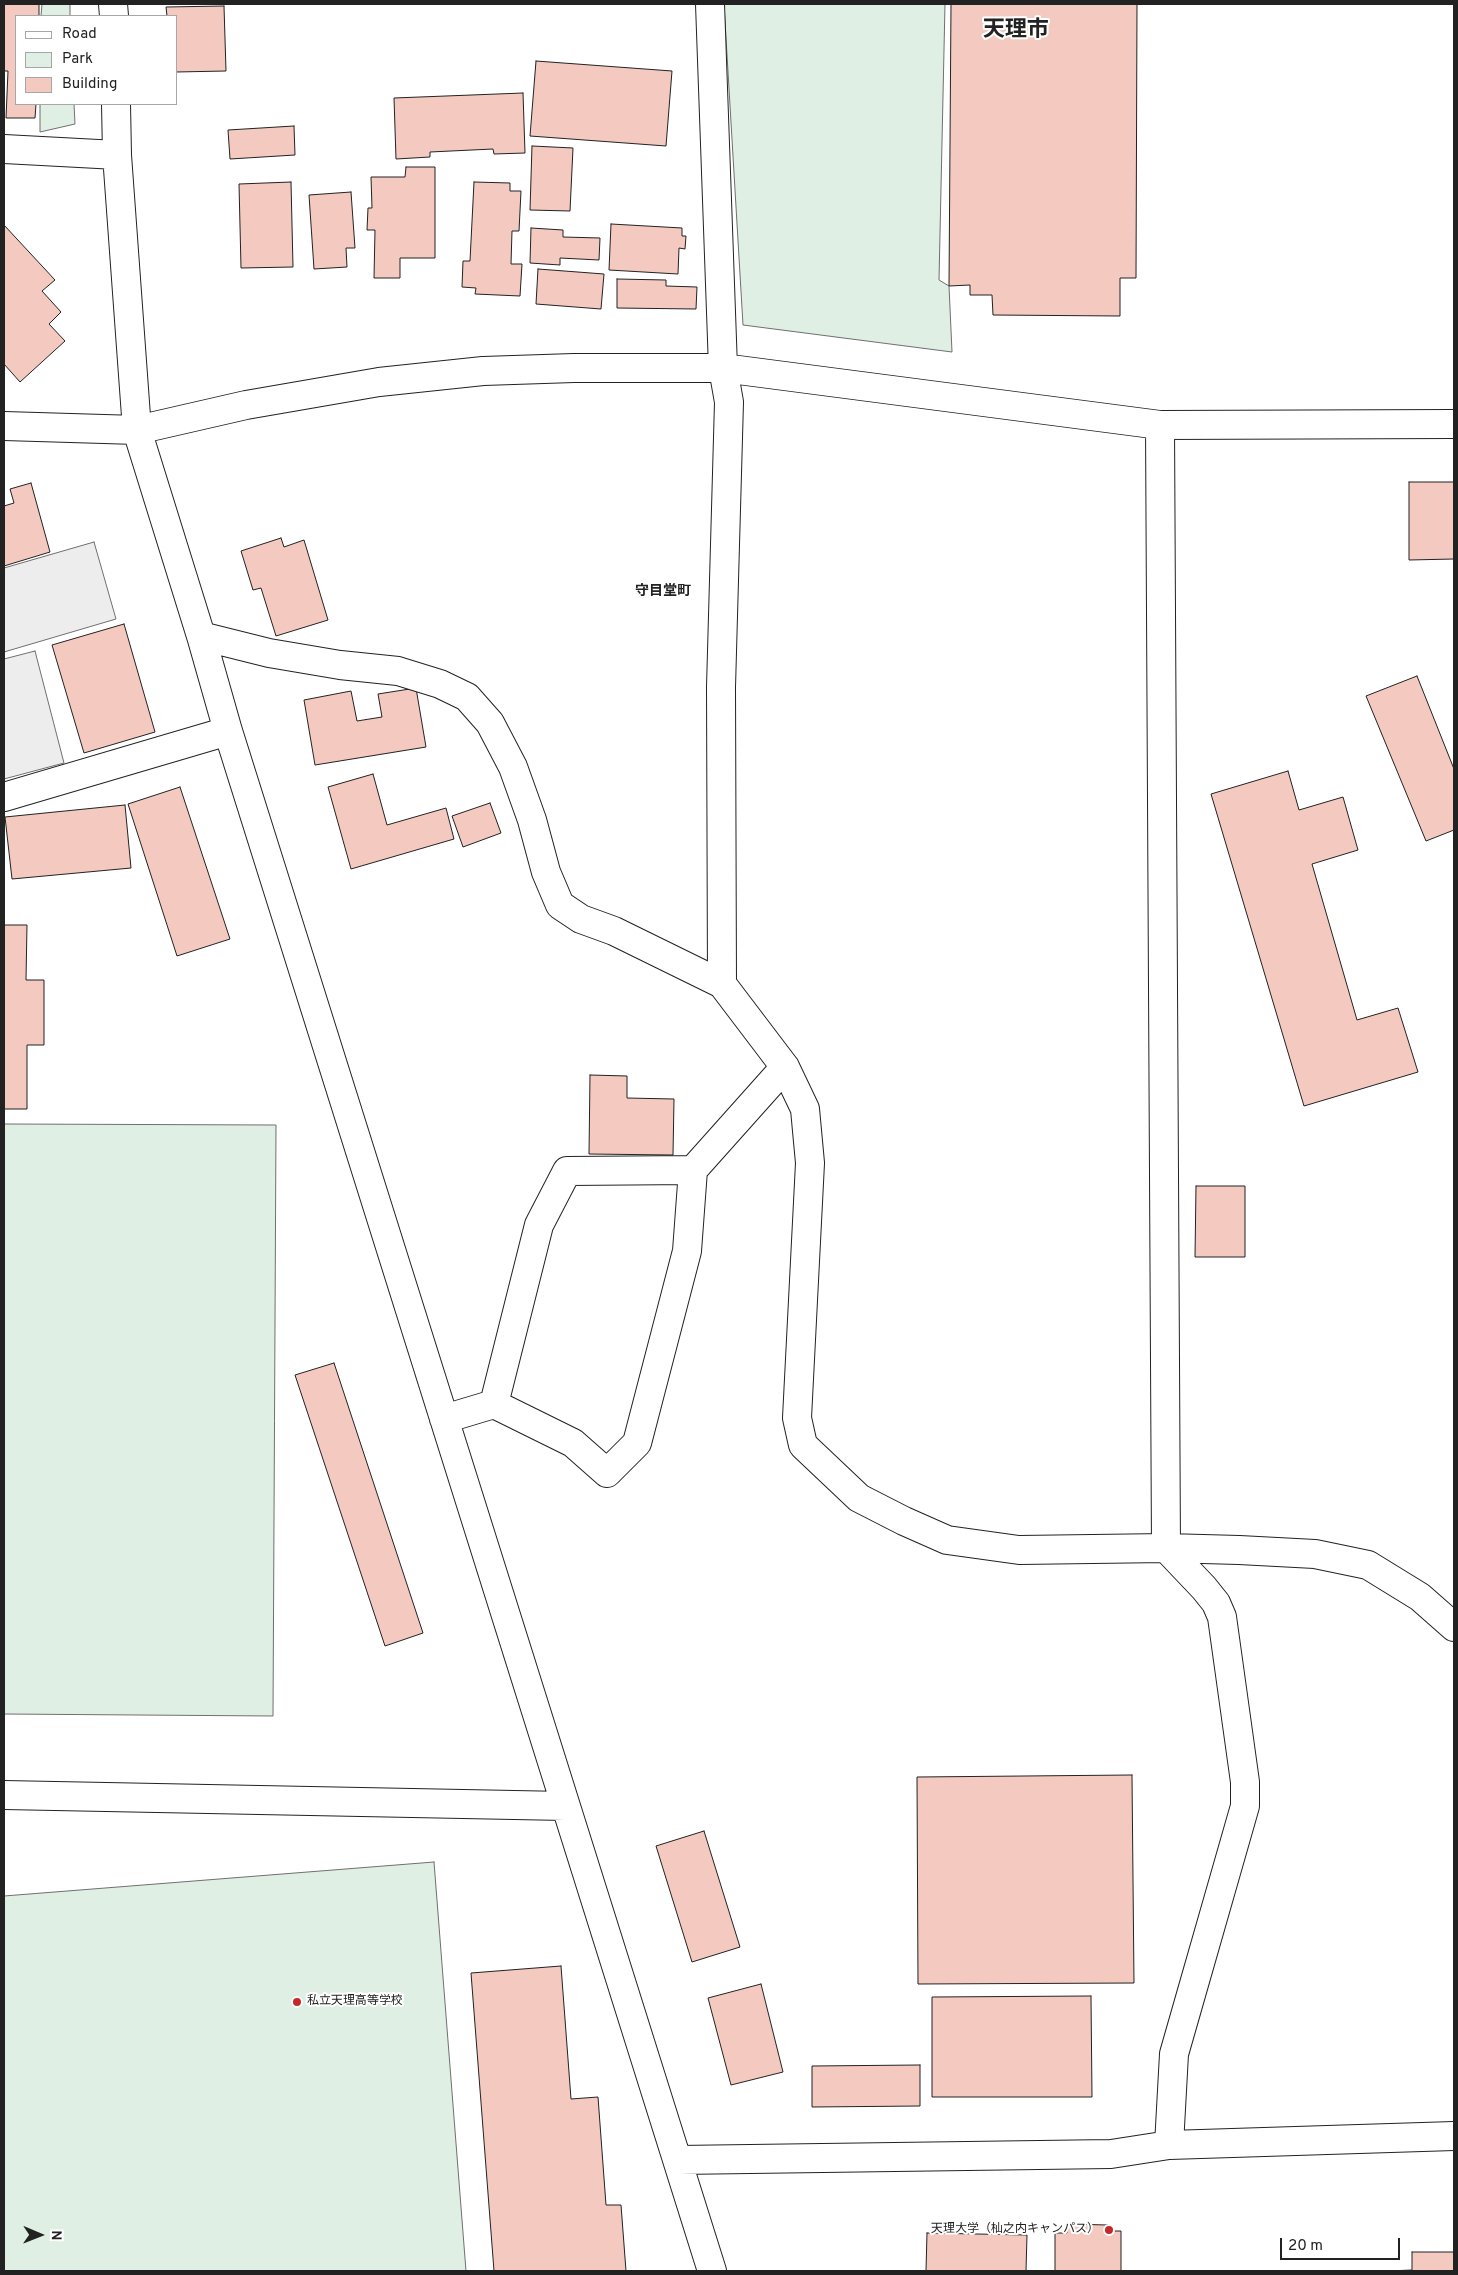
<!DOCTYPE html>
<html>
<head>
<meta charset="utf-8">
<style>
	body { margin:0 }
	#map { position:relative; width:1458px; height:2275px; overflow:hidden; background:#fff; font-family:Overpass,sans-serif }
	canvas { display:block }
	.frame { position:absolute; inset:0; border:5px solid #222; pointer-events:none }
	.legend { position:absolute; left:15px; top:15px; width:162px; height:90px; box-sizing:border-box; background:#fff; border:1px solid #a7a7a7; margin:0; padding:6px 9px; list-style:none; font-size:15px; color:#222 }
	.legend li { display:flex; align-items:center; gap:10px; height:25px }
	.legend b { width:25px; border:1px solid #a7a7a7 }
	.north { position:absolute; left:15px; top:2210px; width:50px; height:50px; -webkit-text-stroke:4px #fff; paint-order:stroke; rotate:91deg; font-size:14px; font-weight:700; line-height:20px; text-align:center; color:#222 }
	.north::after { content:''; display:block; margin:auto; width:18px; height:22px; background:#222; clip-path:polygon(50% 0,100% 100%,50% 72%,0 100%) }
	.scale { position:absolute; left:1280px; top:2238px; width:120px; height:22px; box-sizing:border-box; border:2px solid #222; border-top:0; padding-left:6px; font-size:15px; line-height:18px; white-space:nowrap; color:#222; -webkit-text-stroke:4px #fff; paint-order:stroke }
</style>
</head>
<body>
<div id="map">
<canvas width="1458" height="2275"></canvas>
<div class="frame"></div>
<ul class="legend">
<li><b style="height:6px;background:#fff"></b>Road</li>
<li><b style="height:14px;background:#e0efe3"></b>Park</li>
<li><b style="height:14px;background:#f3c9c0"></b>Building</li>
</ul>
<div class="north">N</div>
<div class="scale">20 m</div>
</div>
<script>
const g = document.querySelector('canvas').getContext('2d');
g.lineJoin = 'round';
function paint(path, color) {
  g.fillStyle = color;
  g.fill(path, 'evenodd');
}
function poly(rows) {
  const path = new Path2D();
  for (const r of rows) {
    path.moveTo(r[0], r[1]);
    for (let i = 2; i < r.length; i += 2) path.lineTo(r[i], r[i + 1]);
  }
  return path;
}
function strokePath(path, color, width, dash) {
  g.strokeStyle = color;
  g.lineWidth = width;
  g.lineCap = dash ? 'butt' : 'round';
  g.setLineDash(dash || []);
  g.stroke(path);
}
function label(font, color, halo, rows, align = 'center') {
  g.font = font + ' Overpass,"Noto Sans JP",sans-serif';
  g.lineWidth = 4;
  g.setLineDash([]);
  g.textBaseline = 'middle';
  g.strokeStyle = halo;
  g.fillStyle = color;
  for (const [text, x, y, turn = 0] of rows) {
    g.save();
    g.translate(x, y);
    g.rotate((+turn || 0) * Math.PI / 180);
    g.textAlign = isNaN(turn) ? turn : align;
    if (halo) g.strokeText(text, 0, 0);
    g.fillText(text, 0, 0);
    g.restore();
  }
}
const green = poly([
	[42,4,70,4,70,16,41,16,42,4],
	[724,4,945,4,939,280,949,286,952,352,743,325,724,4],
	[40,104,74,104,75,124,40,132,40,104],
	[4,1124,276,1125,273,1716,4,1714,4,1124],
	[434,1862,466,2271,4,2271,4,1896,434,1862]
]);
paint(green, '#e0efe3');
strokePath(green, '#6f6f6f', 1);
const parking = poly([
	[94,542,116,619,4,652,4,568,94,542],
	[35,651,64,763,4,779,4,659,35,651]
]);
paint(parking, '#ededed');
strokePath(parking, '#6f6f6f', 1);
const building = poly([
	[4,4,39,4,39,16,16,16,16,104,36,104,35,118,6,118,8,71,4,71,4,4],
	[951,4,1137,4,1136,278,1120,278,1120,316,993,315,992,295,970,295,970,285,949,286,951,4],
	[224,6,226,71,176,72,176,16,167,16,166,7,224,6],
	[536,61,672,71,666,146,530,136,536,61],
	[523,93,525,153,494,154,493,149,430,152,430,157,396,159,394,98,523,93],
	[294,126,295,155,230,159,228,130,294,126],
	[532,146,573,148,570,211,530,210,532,146],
	[406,167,435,167,435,258,400,258,400,278,374,278,375,230,367,230,368,208,372,208,371,177,405,177,406,167],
	[291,182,293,267,241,268,239,184,291,182],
	[474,182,510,183,510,191,521,191,519,231,512,231,511,264,522,264,520,296,475,294,476,288,462,287,463,261,470,261,474,182],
	[351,192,355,248,346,248,347,267,314,269,309,195,351,192],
	[611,224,682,228,682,236,686,236,685,249,679,248,678,274,609,270,611,224],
	[4,225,55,280,42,291,61,312,49,324,65,341,20,382,4,364,4,225],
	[531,228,563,230,563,237,600,238,599,260,560,258,560,265,530,263,531,228],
	[538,269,604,274,601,309,536,304,538,269],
	[617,279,666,280,666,286,697,287,696,309,617,308,617,279],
	[1409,482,1454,482,1454,559,1409,560,1409,482],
	[31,483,50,552,4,566,4,506,14,503,10,489,31,483],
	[281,538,284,547,304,540,328,620,276,636,261,588,253,590,241,551,281,538],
	[124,624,155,732,84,753,52,645,124,624],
	[1417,676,1454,769,1454,830,1426,841,1366,696,1417,676],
	[416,688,426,747,315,765,304,700,351,691,357,721,382,717,378,694,416,688],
	[1288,771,1299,810,1343,797,1358,850,1312,864,1357,1020,1398,1008,1418,1072,1304,1106,1211,794,1288,771],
	[373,774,387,825,446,808,454,839,351,869,328,787,373,774],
	[180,787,230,939,177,956,128,804,180,787],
	[490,803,501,833,463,847,452,816,490,803],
	[125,805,131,868,12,879,5,817,125,805],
	[4,925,27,925,26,980,44,980,44,1045,27,1045,27,1109,4,1109,4,925],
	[590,1075,627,1076,627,1098,674,1099,673,1155,589,1154,590,1075],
	[1196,1186,1245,1186,1245,1257,1195,1257,1196,1186],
	[334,1363,423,1633,385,1646,295,1375,334,1363],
	[1132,1775,1134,1983,918,1984,917,1777,1132,1775],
	[704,1831,740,1947,692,1962,656,1846,704,1831],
	[561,1966,571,2099,598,2097,606,2205,621,2205,626,2271,494,2271,471,1973,561,1966],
	[761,1984,783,2072,731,2085,708,1998,761,1984],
	[1091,1996,1092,2097,932,2097,932,1997,1091,1996],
	[920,2065,920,2106,812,2107,812,2066,920,2065],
	[1066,2224,1108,2225,1108,2231,1121,2231,1121,2271,1055,2271,1055,2233,1067,2233,1066,2224],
	[927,2233,1027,2235,1026,2271,926,2271,927,2233],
	[1412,2252,1454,2252,1454,2271,1388,2271,1412,2270,1412,2252]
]);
paint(building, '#f3c9c0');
strokePath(building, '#222', 1);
const minor = poly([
	[113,4,114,16],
	[710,4,723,368,729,402,721,687,722,984],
	[116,104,117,155,137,430,201,636,228,731,712,2271],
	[4,149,117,155],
	[1160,425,1166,1548,1204,1588,1216,1603,1222,1617,1245,1782,1245,1806,1237,1834,1174,2054,1169,2145],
	[4,426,137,430,246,405,379,382,483,371,574,368,723,368,1160,425,1454,424],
	[201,636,269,653,340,665,398,671,440,684,467,697,490,723,513,767,532,820,546,872,560,905,581,919,614,931,722,984,785,1067,805,1109,810,1163,797,1418,803,1445,859,1498,904,1521,947,1540,1019,1550,1166,1548,1239,1550,1315,1554,1368,1565,1420,1597,1454,1627],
	[4,797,228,731],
	[494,1404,573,1443,607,1473,637,1443,687,1251,693,1170],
	[444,1419,494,1404,539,1225,567,1171,693,1170,785,1067],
	[4,1795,565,1806],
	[678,2160,1111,2154,1169,2145,1454,2136]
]);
strokePath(minor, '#222', 30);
strokePath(minor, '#fff', 28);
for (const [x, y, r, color] of [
	[297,2002,5,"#c62828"],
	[1109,2230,5,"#c62828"]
]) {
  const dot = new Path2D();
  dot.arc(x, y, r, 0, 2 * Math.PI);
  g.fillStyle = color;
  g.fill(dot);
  strokePath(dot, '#fff', 2);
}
label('12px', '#222', '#fff', [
	["私立天理高等学校",307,2002],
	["天理大学（杣之内キャンパス）",1099,2230,"right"]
], 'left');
label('bold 14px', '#222', '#fff', [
	["守目堂町",663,592]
]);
label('bold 22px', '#222', '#fff', [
	["天理市",1016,32]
]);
</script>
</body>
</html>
